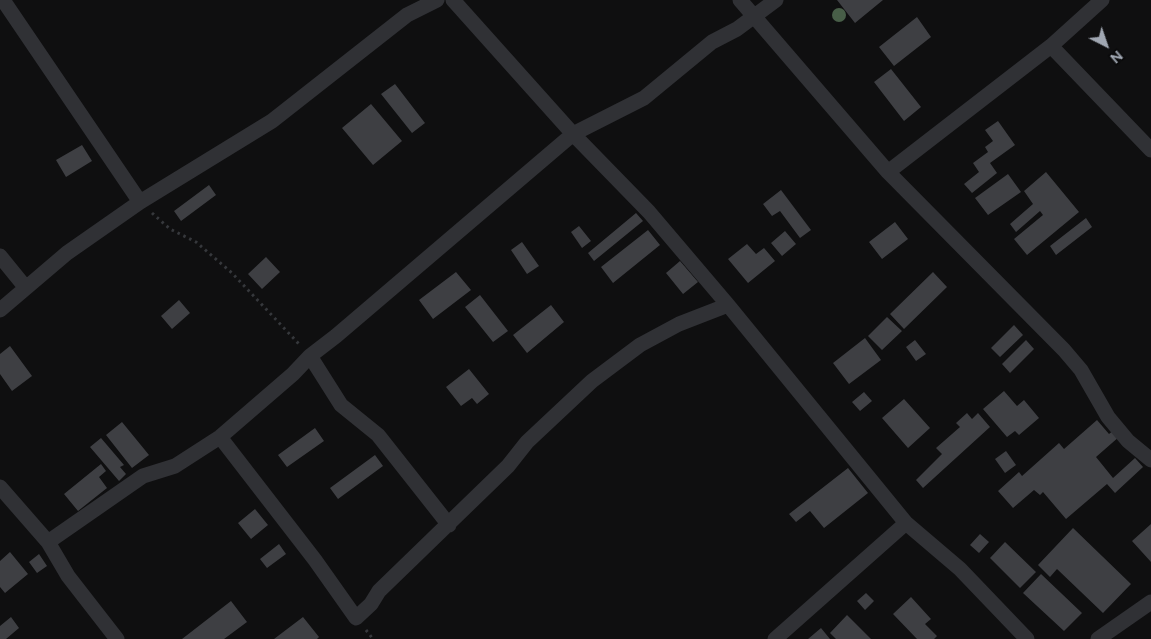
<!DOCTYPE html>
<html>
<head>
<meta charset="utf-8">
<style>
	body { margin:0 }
	#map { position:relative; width:1151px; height:639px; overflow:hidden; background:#0f0f10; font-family:Figtree,sans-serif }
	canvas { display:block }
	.north { position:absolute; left:1081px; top:20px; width:50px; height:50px; -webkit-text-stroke:4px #0a0a0b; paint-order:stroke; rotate:139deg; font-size:14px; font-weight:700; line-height:20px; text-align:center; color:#a0a7b2 }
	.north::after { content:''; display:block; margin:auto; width:18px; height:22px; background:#a0a7b2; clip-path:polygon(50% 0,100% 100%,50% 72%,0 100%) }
</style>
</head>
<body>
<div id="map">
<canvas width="1151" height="639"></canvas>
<div class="north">N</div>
</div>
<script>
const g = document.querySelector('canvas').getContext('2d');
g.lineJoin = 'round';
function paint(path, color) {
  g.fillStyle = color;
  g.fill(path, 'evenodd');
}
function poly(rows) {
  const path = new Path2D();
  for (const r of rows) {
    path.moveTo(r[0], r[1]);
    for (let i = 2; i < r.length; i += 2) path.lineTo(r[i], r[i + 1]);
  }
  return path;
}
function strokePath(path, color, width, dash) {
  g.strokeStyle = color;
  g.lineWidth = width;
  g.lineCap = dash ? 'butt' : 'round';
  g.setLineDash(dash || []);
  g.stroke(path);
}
paint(poly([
	[837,0,883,0,855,23],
	[917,17,931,37,894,66,879,47],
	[891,69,921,107,904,121,874,82],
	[395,84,425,123,412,133,381,94],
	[371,104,402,141,373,165,342,128],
	[998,121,1015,145,990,163,997,173,972,193,964,184,979,172,973,163,988,152,985,147,993,141,985,130],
	[82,145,92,161,66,177,56,160],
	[1046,172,1079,212,1027,255,1014,239,1043,215,1040,211,1016,232,1010,224,1033,204,1024,191],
	[1008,174,1021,192,988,215,975,198],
	[209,185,216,195,181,221,174,211],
	[781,190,811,230,800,238,780,211,772,216,763,204],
	[636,213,643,221,594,261,588,253],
	[1086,218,1092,227,1056,255,1050,246],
	[895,222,908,239,882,259,869,242],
	[579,226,591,241,582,248,571,232],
	[648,230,660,245,613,283,601,267],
	[785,231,796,244,782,256,771,243],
	[522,242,539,266,527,274,511,250],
	[747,244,756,254,764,248,775,261,748,283,728,259],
	[266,257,280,272,262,289,248,274],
	[680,261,698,282,683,294,666,273],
	[456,272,471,290,433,319,419,300],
	[933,272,947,287,904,329,890,314],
	[480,295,508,331,493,342,465,307],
	[179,300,190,313,172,329,161,316],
	[551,305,564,322,527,353,513,335],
	[887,317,902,331,882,350,868,336],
	[1014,325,1023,335,1000,357,991,348],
	[865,338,881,360,849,384,833,363],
	[915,340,926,354,916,361,906,347],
	[1026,340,1034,349,1010,373,1002,364],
	[10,346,32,376,12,391,0,374,0,354],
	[469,369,489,394,477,404,472,398,461,406,446,387],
	[1004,391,1017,406,1024,400,1039,418,1019,435,1015,431,1007,437,983,409],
	[864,392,872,401,860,411,852,402],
	[904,399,930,428,908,448,882,418],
	[967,413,972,419,978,413,990,427,923,488,916,480,942,454,936,448,960,427,956,423],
	[1097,420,1109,434,1114,430,1120,436,1096,457,1113,478,1135,458,1143,467,1115,493,1107,484,1066,519,1043,492,1040,495,1034,490,1013,508,998,491,1019,472,1022,476,1059,443,1064,449],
	[122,422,149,455,132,468,106,435],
	[315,428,324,441,287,467,278,455],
	[101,438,124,465,120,467,126,474,119,481,90,447],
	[1006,451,1016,465,1005,473,995,459],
	[375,455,383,466,338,499,330,488],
	[101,464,106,471,99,477,107,488,78,511,64,494],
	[848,468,868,493,824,528,810,511,796,522,789,514],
	[255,509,268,525,251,539,238,523],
	[1151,524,1151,562,1132,541],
	[1073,528,1131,584,1103,613,1057,569,1050,577,1038,565],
	[980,534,989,542,979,553,970,545],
	[1005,542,1036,572,1020,588,990,558],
	[279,544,286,554,267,568,260,559],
	[10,552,28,574,5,593,0,587,0,561],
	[39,554,47,566,37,573,29,562],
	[1041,574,1082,613,1064,631,1023,593],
	[866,593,874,601,865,610,857,601],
	[911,597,931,619,925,624,937,636,934,639,917,639,893,614],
	[231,601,247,622,224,639,182,639],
	[847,615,871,639,836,639,830,633],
	[11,617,19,628,6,639,0,639,0,626],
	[303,617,319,637,317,639,274,639],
	[821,628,830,639,808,639]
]), '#3e3f43');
strokePath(poly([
	[152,213,170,229,196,242,232,273,299,344],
	[366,630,373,639]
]), '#36383c', 3, [2.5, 4]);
strokePath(poly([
	[3,0,140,202],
	[453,0,573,134,649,212,728,305,906,523,960,569,1027,639],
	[740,0,888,172,1064,350,1081,370,1108,417,1128,441,1151,460],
	[1051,46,1151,150],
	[888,172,1051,46,1102,0],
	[0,256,26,288],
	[0,310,67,253,140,202,272,121,407,15,437,0],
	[310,356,341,405,378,435,449,525],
	[220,437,315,560,356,618,371,604,379,591,508,466,527,442,592,381,640,345,679,324,728,305],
	[0,487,48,542,68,576,117,639],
	[48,542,143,476,175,466,220,437,293,374,310,356,336,336,573,134,644,98,712,42,737,29,776,0],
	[775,639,906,523],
	[1098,639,1151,602]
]), '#303135', 15);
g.fillStyle = '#485e48';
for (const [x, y] of [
	[839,15]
]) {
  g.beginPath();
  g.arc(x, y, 7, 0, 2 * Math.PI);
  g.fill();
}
</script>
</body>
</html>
